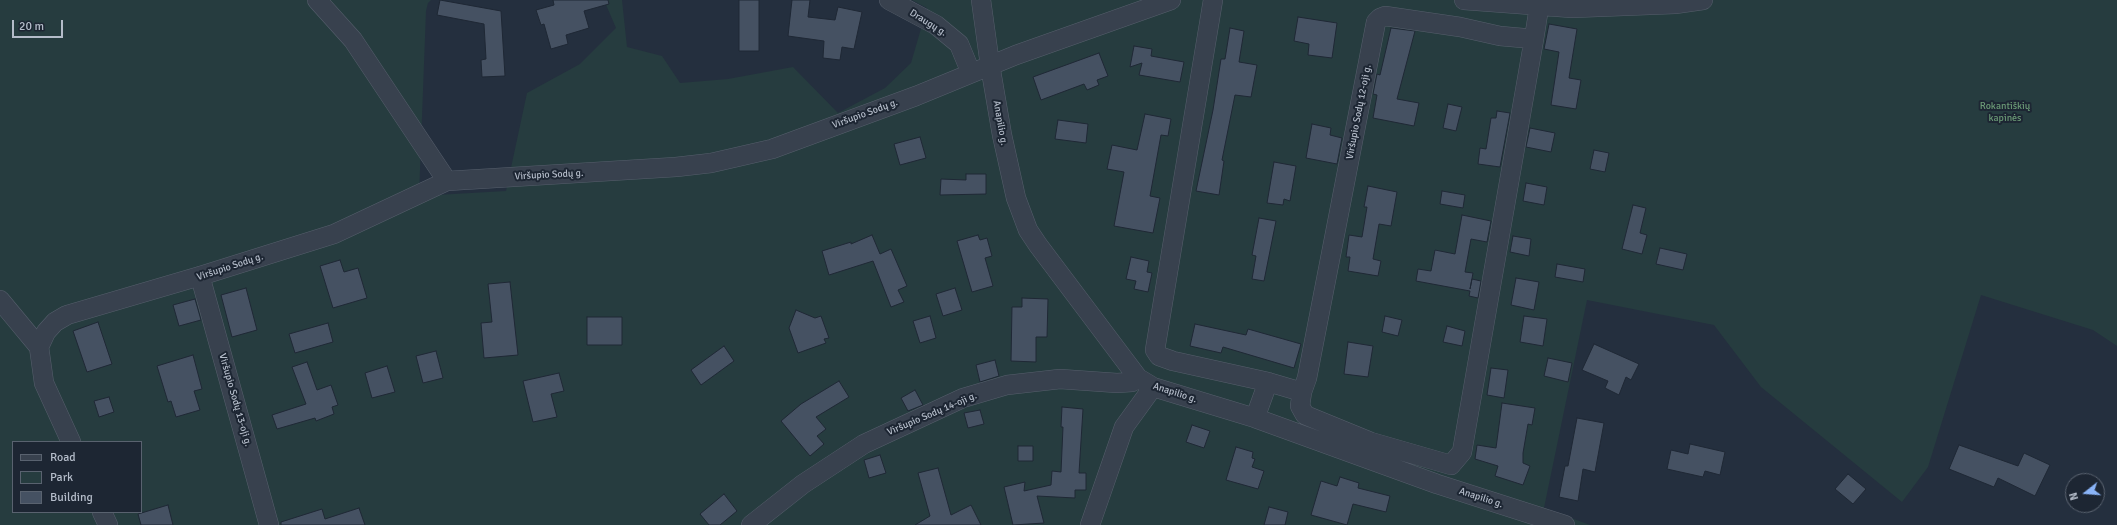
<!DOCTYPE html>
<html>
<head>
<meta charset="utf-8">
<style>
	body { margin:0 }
	#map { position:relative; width:2117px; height:525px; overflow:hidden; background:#242f3e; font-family:Signika,sans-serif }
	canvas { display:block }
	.legend { position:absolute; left:12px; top:441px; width:130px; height:72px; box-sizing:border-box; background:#1d2633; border:1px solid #59626f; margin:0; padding:5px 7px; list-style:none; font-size:12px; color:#b4bcc9 }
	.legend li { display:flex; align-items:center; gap:8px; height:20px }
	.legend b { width:20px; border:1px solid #59626f }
	.north { position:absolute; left:2065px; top:473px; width:40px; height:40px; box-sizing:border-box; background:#1d2633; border:1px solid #59626f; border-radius:50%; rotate:253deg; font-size:11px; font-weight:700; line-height:16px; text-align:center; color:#b4bcc9 }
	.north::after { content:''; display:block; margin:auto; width:14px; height:18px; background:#8ab4f8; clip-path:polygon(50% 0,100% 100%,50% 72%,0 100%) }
	.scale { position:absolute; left:12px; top:20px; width:51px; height:18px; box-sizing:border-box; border:2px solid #b4bcc9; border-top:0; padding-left:5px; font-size:12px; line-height:14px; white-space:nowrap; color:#b4bcc9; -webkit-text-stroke:3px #1d2633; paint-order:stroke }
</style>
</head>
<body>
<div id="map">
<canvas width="2117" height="525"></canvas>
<ul class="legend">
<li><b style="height:5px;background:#38414e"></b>Road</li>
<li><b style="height:11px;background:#263c3f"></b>Park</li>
<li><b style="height:11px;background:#455162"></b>Building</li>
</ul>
<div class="north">N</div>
<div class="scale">20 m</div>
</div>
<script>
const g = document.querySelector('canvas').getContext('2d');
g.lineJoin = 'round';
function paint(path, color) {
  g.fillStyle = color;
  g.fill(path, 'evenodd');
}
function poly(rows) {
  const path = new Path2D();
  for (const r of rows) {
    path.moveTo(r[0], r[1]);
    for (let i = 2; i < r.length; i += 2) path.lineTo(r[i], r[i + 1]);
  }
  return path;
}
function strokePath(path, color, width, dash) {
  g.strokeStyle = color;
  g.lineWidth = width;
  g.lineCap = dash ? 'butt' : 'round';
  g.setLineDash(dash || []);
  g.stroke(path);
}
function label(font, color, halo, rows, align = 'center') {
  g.font = font + ' Signika,sans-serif';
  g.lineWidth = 4;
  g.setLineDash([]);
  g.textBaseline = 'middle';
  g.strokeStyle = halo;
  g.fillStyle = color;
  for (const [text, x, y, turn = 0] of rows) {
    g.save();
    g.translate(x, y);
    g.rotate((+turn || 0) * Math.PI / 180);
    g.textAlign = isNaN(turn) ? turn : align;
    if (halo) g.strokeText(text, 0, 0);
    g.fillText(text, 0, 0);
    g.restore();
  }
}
paint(poly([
	[0,0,431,0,428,3,426,11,419,196,506,191,527,93,580,64,616,28,604,0,622,0,627,47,662,56,680,83,728,79,793,67,838,113,885,88,911,63,927,8,912,0,2117,0,2117,346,2093,330,1981,295,1928,467,1902,502,1761,387,1714,325,1587,300,1544,508,1590,525,0,525],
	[13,442,141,442,141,512,13,512]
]), '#263c3f');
const building = poly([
	[440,0,501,11,505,76,482,77,481,60,486,59,484,24,437,15,440,0],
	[553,0,608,0,609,4,584,11,589,28,566,35,568,44,551,49,544,24,541,25,536,10,554,5,553,0],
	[739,0,759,0,759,51,739,51,739,0],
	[792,0,810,0,808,17,835,20,838,7,862,12,854,49,842,47,840,60,823,58,824,41,788,36,792,0],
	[1298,17,1337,23,1332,58,1308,55,1309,44,1294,41,1298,17],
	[1549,24,1577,29,1569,78,1581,80,1576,109,1551,105,1559,52,1544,49,1549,24],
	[1230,28,1244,31,1239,62,1257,65,1251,97,1235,95,1222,160,1224,161,1219,195,1196,191,1213,110,1221,59,1225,59,1230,28],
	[1391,28,1415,31,1397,99,1419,103,1414,126,1373,118,1377,95,1373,94,1377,74,1380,75,1391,28],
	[1134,46,1152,49,1151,56,1184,62,1180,82,1139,75,1142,63,1130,67,1134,46],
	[1099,53,1108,76,1097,80,1099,85,1087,90,1084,84,1041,100,1033,77,1099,53],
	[1448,104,1462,107,1456,131,1443,128,1448,104],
	[1497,111,1510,113,1500,167,1478,164,1480,148,1486,149,1491,118,1496,118,1497,111],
	[1145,114,1171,119,1168,136,1161,135,1150,196,1160,198,1153,233,1114,226,1124,172,1107,169,1112,145,1137,150,1145,114],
	[1058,120,1088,124,1086,143,1055,139,1058,120],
	[1312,124,1331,128,1330,135,1342,138,1337,164,1306,158,1312,124],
	[1530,128,1555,133,1551,152,1526,147,1530,128],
	[920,137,926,158,900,165,894,144,920,137],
	[1594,150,1609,153,1605,172,1590,169,1594,150],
	[1274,162,1296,166,1290,201,1284,199,1283,205,1267,203,1274,162],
	[966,174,986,174,986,194,940,195,941,179,966,180,966,174],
	[1526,183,1547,187,1544,205,1523,201,1526,183],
	[1368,186,1397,192,1391,226,1379,224,1373,259,1381,261,1378,276,1348,271,1350,257,1346,257,1349,235,1362,237,1367,207,1364,207,1368,186],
	[1442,191,1465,195,1463,208,1440,204,1442,191],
	[1633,205,1646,208,1640,233,1647,235,1642,254,1622,249,1633,205],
	[1462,215,1491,221,1487,242,1471,239,1465,272,1473,273,1470,289,1472,279,1481,281,1478,298,1469,296,1470,291,1416,281,1418,269,1431,271,1435,250,1455,254,1462,215],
	[1259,218,1276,221,1264,281,1252,279,1256,256,1252,255,1259,218],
	[872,235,880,254,891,249,907,286,898,290,904,302,891,307,873,261,829,275,822,251,851,242,851,244,872,235],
	[978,235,980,240,987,238,992,256,985,258,993,286,972,292,957,241,978,235],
	[1513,236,1531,239,1529,256,1510,252,1513,236],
	[1660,248,1687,254,1683,270,1656,264,1660,248],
	[1131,257,1149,261,1147,272,1152,273,1148,292,1134,289,1136,281,1126,279,1131,257],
	[340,260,344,272,358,268,367,298,333,308,320,266,340,260],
	[1557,264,1585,269,1583,282,1555,277,1557,264],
	[1516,278,1539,282,1534,310,1511,305,1516,278],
	[510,282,518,355,484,358,481,323,492,322,488,284,510,282],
	[246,288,257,330,232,337,221,295,246,288],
	[955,288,962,310,943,316,936,294,955,288],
	[1022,298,1048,299,1047,337,1036,337,1036,362,1011,361,1012,307,1022,307,1022,298],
	[195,299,201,320,179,326,173,305,195,299],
	[796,310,815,318,821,316,829,338,824,339,826,343,798,353,789,328,796,310],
	[930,316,936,338,920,343,913,321,930,316],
	[1385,316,1402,320,1398,336,1382,332,1385,316],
	[1524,316,1547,319,1543,346,1520,342,1524,316],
	[587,317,622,317,622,345,587,345,587,317],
	[98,322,112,364,87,372,73,331,98,322],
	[328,323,333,342,295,353,289,334,328,323],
	[1195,324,1246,335,1248,329,1301,344,1294,368,1223,347,1221,353,1190,346,1195,324],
	[1447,326,1465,331,1462,346,1443,342,1447,326],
	[1348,342,1373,346,1368,377,1344,374,1348,342],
	[1594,344,1639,364,1631,380,1626,377,1619,395,1605,388,1608,381,1582,370,1594,344],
	[724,346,734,361,701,385,691,370,724,346],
	[436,351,443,378,423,383,416,356,436,351],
	[193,355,202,389,194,391,200,410,176,417,171,401,168,402,157,366,193,355],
	[1548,358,1572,363,1568,382,1544,376,1548,358],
	[995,360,999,376,980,382,976,365,995,360],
	[307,362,317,390,331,385,338,405,332,407,334,414,316,421,315,418,277,429,272,415,306,404,292,367,307,362],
	[387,366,395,392,372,398,365,373,387,366],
	[1491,368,1508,370,1504,398,1487,395,1491,368],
	[559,373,564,391,551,394,557,417,533,422,523,381,559,373],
	[839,381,849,397,816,417,826,429,817,436,824,444,810,456,781,421,801,404,839,381],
	[915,390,923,405,908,411,901,398,915,390],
	[109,397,114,412,99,417,94,401,109,397],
	[1502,403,1535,408,1532,425,1528,424,1523,453,1523,463,1530,466,1523,485,1495,476,1498,466,1475,459,1477,445,1496,448,1502,403],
	[1062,407,1083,409,1079,473,1086,473,1086,490,1075,490,1075,498,1037,496,1044,523,1013,525,1004,487,1025,482,1024,491,1051,485,1052,471,1061,472,1063,427,1061,427,1062,407],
	[980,410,984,424,968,428,964,413,980,410],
	[1577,418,1604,423,1595,472,1583,469,1578,501,1559,497,1565,466,1568,466,1577,418],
	[1192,425,1210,431,1204,448,1186,442,1192,425],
	[1690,444,1725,452,1720,475,1705,471,1703,477,1667,469,1671,450,1688,454,1690,444],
	[1959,445,2018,466,2024,453,2050,465,2035,496,1998,478,1994,487,1949,469,1959,445],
	[1018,446,1033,446,1033,461,1018,461,1018,446],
	[1236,447,1253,452,1252,458,1255,459,1252,467,1264,471,1258,489,1226,480,1236,447],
	[880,455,886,473,869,478,864,460,880,455],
	[938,468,951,515,971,505,981,525,915,525,930,516,918,473,938,468],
	[1848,474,1866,489,1853,504,1835,489,1848,474],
	[1340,477,1359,483,1358,488,1390,496,1386,512,1353,504,1347,525,1311,515,1321,481,1337,486,1340,477],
	[724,494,737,511,720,525,709,525,700,514,724,494],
	[168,505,173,525,141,525,138,514,168,505],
	[1269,507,1288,512,1285,525,1264,525,1269,507],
	[359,508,365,525,281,525,281,522,322,509,325,519,359,508]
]);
paint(building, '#455162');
strokePath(building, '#1f2835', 1);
const street = poly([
	[317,0,353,40,447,181],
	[889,0,936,25,959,44,971,73],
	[981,0,990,65,1002,135,1016,198,1028,230,1038,245,1138,378,1153,387,1255,418,1437,484,1565,525],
	[1213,0,1155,350,1159,356,1173,361,1268,382,1302,392,1300,406,1305,415,1371,442,1451,465,1462,452,1534,39],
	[1464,0,1572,8,1675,4,1703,0],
	[200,276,269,525],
	[0,300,39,347],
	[1302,392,1307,378,1376,22,1380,18,1385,16,1460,27,1500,36,1534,39,1539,7],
	[1255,418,1268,382],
	[71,442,44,383,39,347,46,332,55,322,67,315,200,276,334,234,447,181,676,167,711,163,772,149,916,96,1016,55,1171,0],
	[102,512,108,525],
	[751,525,803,484,864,444,963,398,1007,385,1060,379,1117,383,1132,382,1138,378],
	[1090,525,1124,427,1153,387]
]);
strokePath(street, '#565f6c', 20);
strokePath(street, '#38414e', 19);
label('10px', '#b4bcc9', '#1d2633', [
	["Draugų g.",928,23,32],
	["Viršupio Sodų 12-oji g.",1359,112,-79],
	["Viršupio Sodų g.",865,114,-20],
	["Anapilio g.",1000,123,80],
	["Viršupio Sodų g.",549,175,-3],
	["Viršupio Sodų g.",230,267,-18],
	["Anapilio g.",1175,393,18],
	["Viršupio Sodų 13-oji g.",235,400,74],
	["Viršupio Sodų 14-oji g.",932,414,-23],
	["Anapilio g.",1481,498,18]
]);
label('10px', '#6b9a76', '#1d2633', [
	["Rokantiškių",2005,106],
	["kapinės",2005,118]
]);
</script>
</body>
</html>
